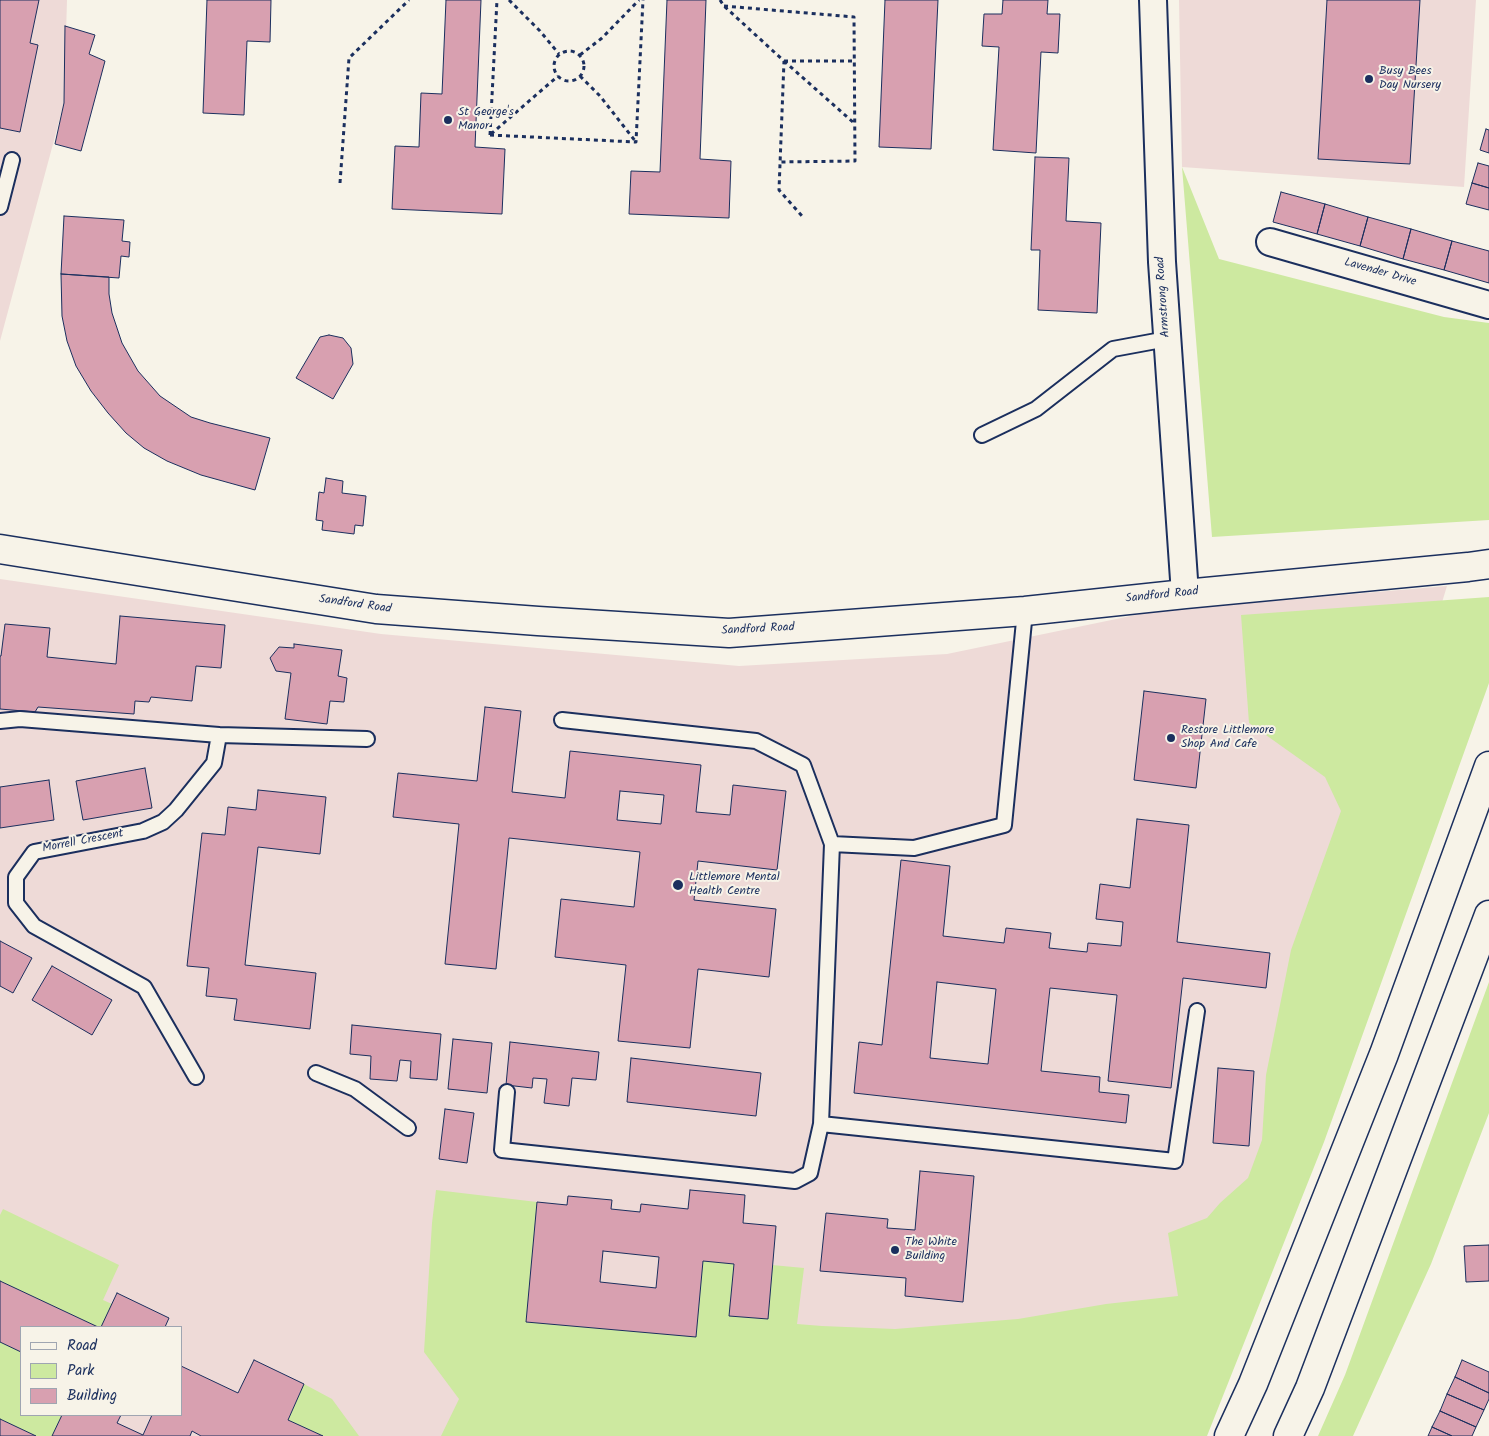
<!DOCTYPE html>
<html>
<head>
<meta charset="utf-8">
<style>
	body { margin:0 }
	#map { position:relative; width:1489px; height:1436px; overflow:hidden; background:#f7f3e8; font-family:Kalam,sans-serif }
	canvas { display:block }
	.legend { position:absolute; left:20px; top:1326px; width:162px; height:90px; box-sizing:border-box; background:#f7f3e8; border:1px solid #9fa5b1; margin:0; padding:6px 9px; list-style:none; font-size:15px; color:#1b2f5e }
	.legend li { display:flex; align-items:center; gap:10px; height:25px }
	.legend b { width:25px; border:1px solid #9fa5b1 }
</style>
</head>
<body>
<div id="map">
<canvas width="1489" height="1436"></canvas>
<ul class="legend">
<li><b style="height:6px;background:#f7f3e8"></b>Road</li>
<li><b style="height:14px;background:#cde9a0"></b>Park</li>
<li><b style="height:14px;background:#d8a0b0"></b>Building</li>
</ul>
</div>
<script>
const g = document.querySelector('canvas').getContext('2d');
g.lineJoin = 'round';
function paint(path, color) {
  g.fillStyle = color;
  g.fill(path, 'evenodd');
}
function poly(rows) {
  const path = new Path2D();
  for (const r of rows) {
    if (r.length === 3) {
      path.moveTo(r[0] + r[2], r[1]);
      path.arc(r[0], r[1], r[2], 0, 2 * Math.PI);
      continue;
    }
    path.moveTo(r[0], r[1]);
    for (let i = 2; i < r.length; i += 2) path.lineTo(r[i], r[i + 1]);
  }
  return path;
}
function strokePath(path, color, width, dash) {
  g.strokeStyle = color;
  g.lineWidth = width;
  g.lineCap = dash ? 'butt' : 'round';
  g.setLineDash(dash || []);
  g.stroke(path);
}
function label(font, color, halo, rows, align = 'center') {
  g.font = font + ' Kalam,sans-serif';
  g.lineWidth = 4;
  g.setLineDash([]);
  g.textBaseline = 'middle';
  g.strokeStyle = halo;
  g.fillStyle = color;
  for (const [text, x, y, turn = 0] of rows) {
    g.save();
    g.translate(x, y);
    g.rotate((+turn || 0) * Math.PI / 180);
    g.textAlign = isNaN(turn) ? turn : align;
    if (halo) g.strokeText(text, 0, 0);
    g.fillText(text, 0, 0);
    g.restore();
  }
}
paint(poly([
	[0,0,67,0,64,103,0,341],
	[1179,0,1476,0,1464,187,1182,167],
	[0,579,381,634,739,666,947,654,1155,611,1447,586,1289,1104,1143,1436,0,1436],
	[21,1327,181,1327,181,1415,21,1415]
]), '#eedad7');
paint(poly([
	[1182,167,1219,259,1444,317,1489,323,1489,520,1212,537],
	[1489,597,1489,683,1324,1142,1207,1436,441,1436,459,1399,424,1352,432,1223,436,1190,537,1202,526,1322,696,1337,703,1261,734,1264,729,1316,767,1319,772,1265,804,1268,797,1324,822,1326,895,1329,1018,1319,1106,1304,1178,1296,1168,1233,1207,1218,1220,1203,1248,1178,1262,1140,1266,1075,1291,950,1341,811,1325,777,1249,723,1241,615],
	[1489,982,1489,1113,1431,1264,1353,1436,1318,1436,1345,1375],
	[3,1209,119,1265,103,1300,112,1304,101,1327,98,1327,0,1281,0,1215],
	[0,1342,21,1352,21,1415,62,1415,52,1436,36,1436,0,1419],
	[304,1384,332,1399,359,1436,323,1436,288,1420]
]), '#cde9a0');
const building = poly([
	[0,0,39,0,30,43,38,45,20,132,0,128,0,0],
	[207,0,271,0,270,42,247,41,244,115,203,113,207,0],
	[446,0,481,0,475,147,505,149,502,214,392,209,395,146,419,147,421,93,442,94,446,0],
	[667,0,706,0,700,159,731,161,729,218,629,214,631,171,660,172,667,0],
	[885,0,938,0,931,149,879,147,885,0],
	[1003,0,1048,0,1047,14,1060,14,1058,53,1041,52,1036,153,993,150,999,47,982,46,984,14,1002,14,1003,0],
	[1327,0,1420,0,1410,164,1318,159,1327,0],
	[65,26,95,35,89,54,105,61,81,151,55,144,64,103,65,26],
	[1486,129,1489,130,1489,153,1480,150,1486,129],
	[1035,157,1069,158,1066,221,1101,223,1097,313,1038,310,1040,250,1031,250,1035,157],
	[1478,163,1489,166,1489,188,1472,183,1478,163],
	[1472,183,1489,188,1489,210,1466,204,1472,183],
	[1281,192,1325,204,1317,234,1273,222,1281,192],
	[1325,204,1368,217,1360,246,1317,234,1325,204],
	[64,216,124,220,122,241,130,242,129,257,121,256,119,278,61,274,64,216],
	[1368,217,1411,229,1403,259,1360,246,1368,217],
	[1411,229,1452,241,1444,270,1403,259,1411,229],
	[1452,241,1489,251,1489,283,1444,270,1452,241],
	[61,274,109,277,109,294,112,313,122,343,138,371,160,396,191,417,210,423,270,438,255,490,201,475,167,461,144,448,126,433,108,413,91,391,76,366,67,341,62,316,61,274],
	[329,335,343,338,351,348,353,364,333,399,296,378,320,337,329,335],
	[326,478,343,481,342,493,366,496,363,526,355,525,354,534,322,530,323,521,316,520,319,492,324,493,326,478],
	[120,616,225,625,221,668,196,666,192,701,151,697,149,702,135,701,134,714,38,707,35,712,0,709,0,656,1,656,5,624,50,628,47,657,116,664,120,616],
	[294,644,342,650,338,676,347,678,344,702,330,701,327,724,285,719,291,673,276,671,270,658,279,647,294,648,294,644],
	[1144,691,1206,699,1196,788,1134,780,1144,691],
	[485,707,521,711,512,792,565,798,570,751,701,765,696,812,730,815,733,785,786,791,777,870,698,861,694,900,776,909,769,977,698,969,690,1048,618,1041,626,965,555,957,561,899,634,907,640,852,509,838,496,969,445,964,459,824,393,817,398,773,477,781,485,707],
	[620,791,664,795,661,824,617,820,620,791],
	[145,768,152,808,83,820,76,781,145,768],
	[49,780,54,820,0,828,0,787,49,780],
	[258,790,326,797,320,854,258,847,245,965,316,973,310,1029,234,1020,237,999,206,996,209,968,187,966,202,833,225,835,228,807,256,810,258,790],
	[1137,819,1189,825,1177,942,1270,953,1266,988,1183,978,1171,1088,1108,1081,1117,995,1050,988,1041,1071,1100,1077,1099,1092,1129,1095,1126,1123,854,1093,859,1042,882,1045,901,860,950,866,943,936,1004,943,1006,928,1051,933,1049,948,1087,952,1088,943,1121,946,1123,922,1096,919,1100,884,1130,888,1137,819],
	[937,982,996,989,988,1064,930,1058,937,982],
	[0,941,32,958,13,993,0,986,0,941],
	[52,966,112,1000,92,1035,32,1000,52,966],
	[352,1025,441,1034,437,1080,410,1078,411,1061,400,1060,397,1081,370,1079,371,1056,350,1054,352,1025],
	[453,1039,492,1043,487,1093,448,1089,453,1039],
	[510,1042,599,1052,596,1080,572,1078,569,1106,544,1103,547,1079,533,1078,532,1088,506,1085,510,1042],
	[631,1058,761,1073,756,1116,627,1102,631,1058],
	[1218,1068,1254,1071,1249,1146,1213,1143,1218,1068],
	[445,1109,474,1113,467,1163,439,1159,445,1109],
	[920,1171,974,1176,963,1302,905,1296,906,1278,820,1271,826,1213,888,1219,887,1228,915,1230,920,1171],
	[690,1190,745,1195,743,1223,776,1226,768,1319,729,1316,734,1264,703,1261,696,1337,526,1322,537,1202,567,1205,568,1196,612,1200,611,1209,640,1212,641,1204,688,1209,690,1190],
	[603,1251,659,1257,656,1288,600,1282,603,1251],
	[1489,1245,1489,1281,1466,1282,1464,1246,1489,1245],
	[0,1281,98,1327,21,1327,21,1352,0,1342,0,1281],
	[117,1293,169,1318,165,1327,101,1327,117,1293],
	[254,1360,304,1384,288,1420,323,1436,201,1436,192,1431,190,1436,52,1436,62,1415,121,1415,117,1423,143,1435,152,1415,181,1415,181,1366,238,1393,254,1360],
	[1462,1360,1489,1372,1489,1393,1455,1377,1462,1360],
	[1455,1377,1489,1393,1489,1399,1484,1410,1447,1394,1455,1377],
	[1447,1394,1484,1410,1476,1427,1440,1411,1447,1394],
	[1440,1411,1476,1427,1472,1436,1452,1436,1432,1427,1440,1411],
	[0,1419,36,1436,0,1436,0,1419],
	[1432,1427,1452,1436,1428,1436,1432,1427]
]);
paint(building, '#d8a0b0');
strokePath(building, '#1b2f5e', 1);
const lane = poly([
	[0,207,12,160],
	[982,435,1036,409,1113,349,1167,339],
	[562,720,756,741,803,765,832,844],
	[0,721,20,719,219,735],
	[316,1073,355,1089,408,1128],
	[196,1077,144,987,34,926,16,903,16,877,34,852,143,831,163,822,176,810,214,763,219,735,367,739],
	[507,1092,502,1150,795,1181,810,1173,821,1124,832,844,914,848,1004,825,1025,611],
	[821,1124,1175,1161,1197,1011]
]);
const street = poly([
	[1153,0,1162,262,1185,594],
	[1270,242,1489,305]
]);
const secondary = poly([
	[0,549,376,609,538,621,729,633,1025,611,1185,594,1468,567,1489,564]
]);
const primary = poly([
	[1229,1436,1253,1384,1384,1054,1489,766],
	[1288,1436,1310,1388,1489,915]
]);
strokePath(lane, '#1b2f5e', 18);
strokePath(street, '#1b2f5e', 30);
strokePath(secondary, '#1b2f5e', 31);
strokePath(primary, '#1b2f5e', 31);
strokePath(poly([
	[509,0,540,31,559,54],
	[720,0,724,6,784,61,779,190,803,217],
	[724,6,854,17,855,161,779,162],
	[569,66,15],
	[580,55,602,38,639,0],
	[784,61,854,123],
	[784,61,854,61],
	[580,76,600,96,636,142],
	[491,134,558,76],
	[490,135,636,142,643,0],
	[490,135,497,0],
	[340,183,349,58,409,0]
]), '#1b2f5e', 3, [4, 4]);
strokePath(lane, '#f7f3e8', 14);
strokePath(street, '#f7f3e8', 26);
strokePath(secondary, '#f7f3e8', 28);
strokePath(primary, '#f7f3e8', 28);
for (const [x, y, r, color] of [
	[1369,79,5,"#1b2f5e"],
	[448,120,5,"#1b2f5e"],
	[1171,738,5,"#1b2f5e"],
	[678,885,6,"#1b2f5e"],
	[895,1250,5,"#1b2f5e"]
]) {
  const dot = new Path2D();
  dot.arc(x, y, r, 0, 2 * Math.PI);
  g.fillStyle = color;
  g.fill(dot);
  strokePath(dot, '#f7f3e8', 2);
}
label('12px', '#1b2f5e', '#f7f3e8', [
	["Busy Bees",1379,72],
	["Day Nursery",1379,86],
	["St George's",458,113],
	["Manor",458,127],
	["Restore Littlemore",1181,731],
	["Shop And Cafe",1181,745],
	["Littlemore Mental",689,878],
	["Health Centre",689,892],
	["The White",905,1243],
	["Building",905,1257]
], 'left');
label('12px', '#1b2f5e', '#f7f3e8', [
	["Lavender Drive",1380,273,16],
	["Armstrong Road",1164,297,-94],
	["Sandford Road",1162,596,-6],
	["Sandford Road",355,605,8],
	["Sandford Road",758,630,-3],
	["Morrell Crescent",83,842,-11]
]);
</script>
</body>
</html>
